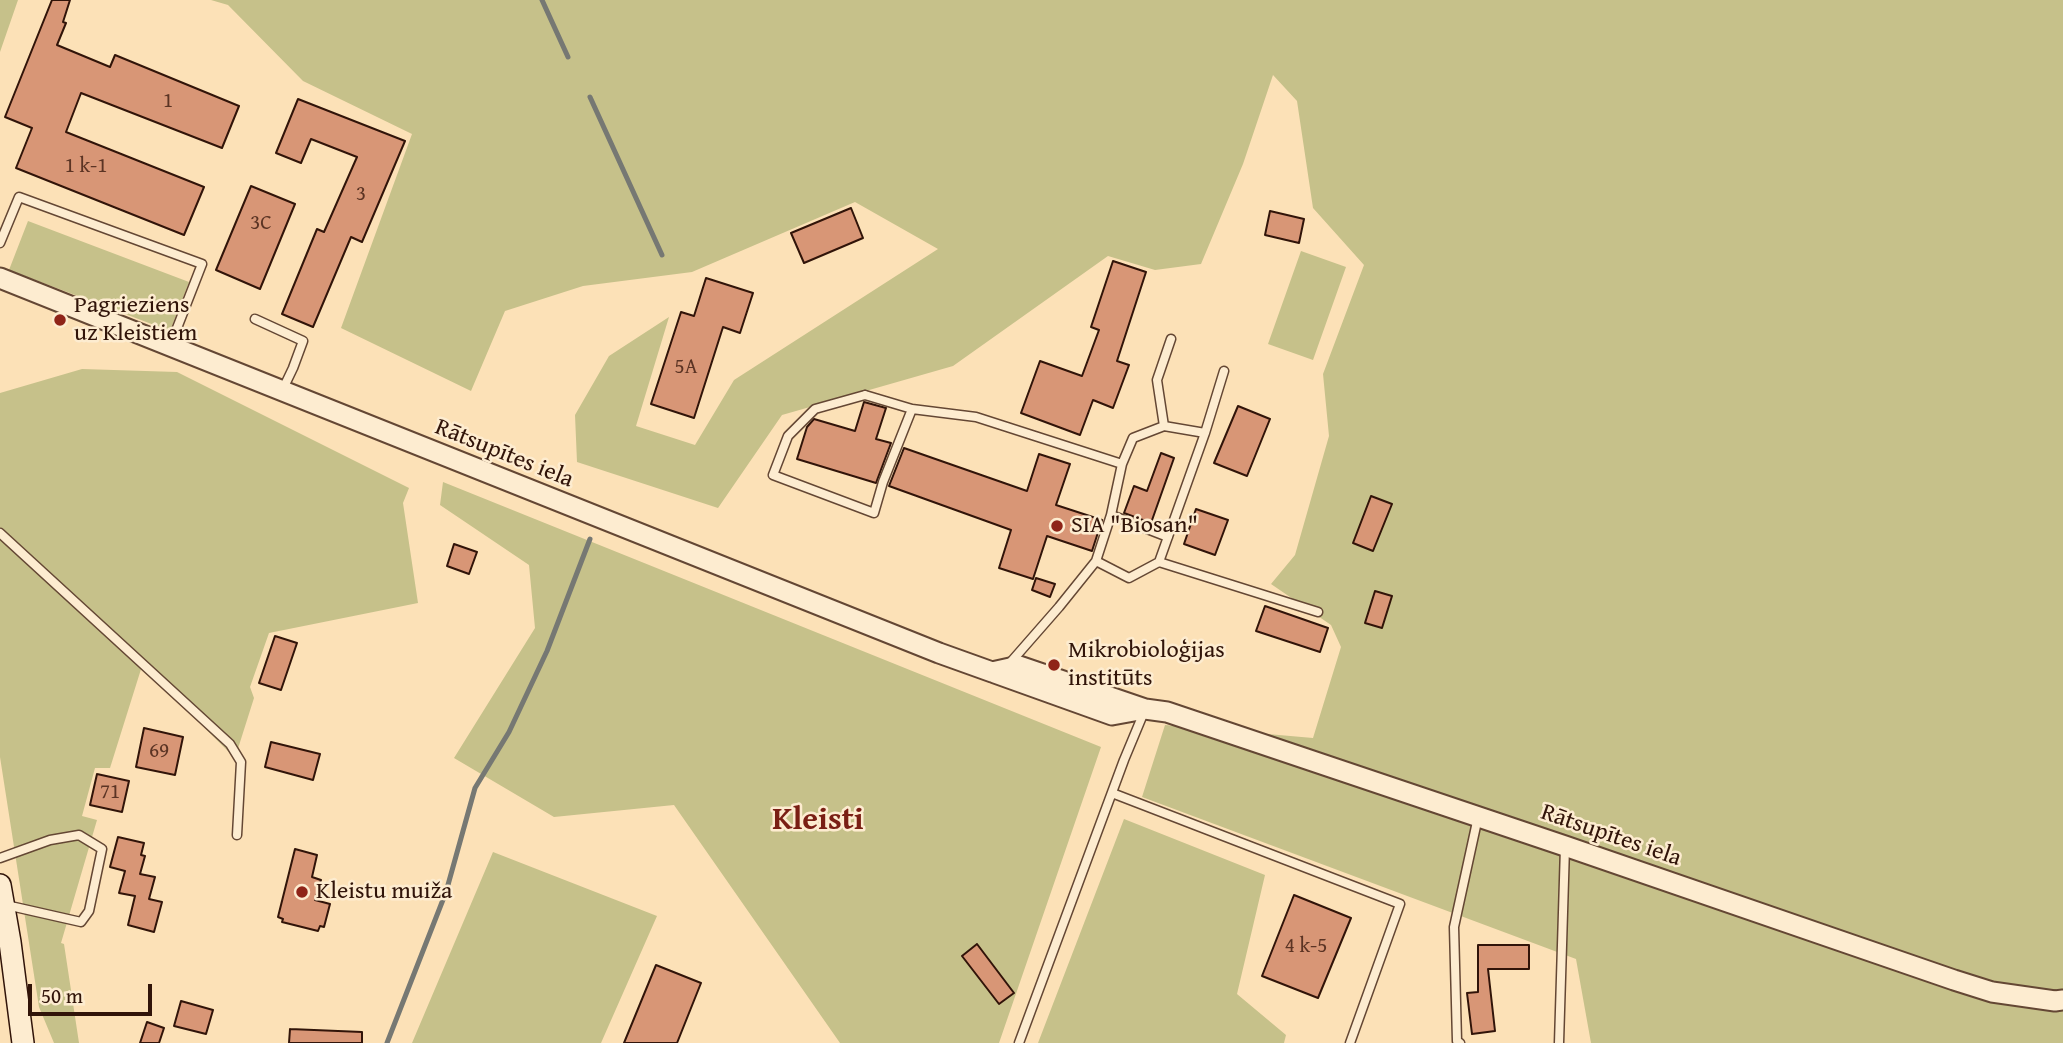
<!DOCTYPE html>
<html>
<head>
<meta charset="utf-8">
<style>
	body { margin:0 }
	#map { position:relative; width:2063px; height:1043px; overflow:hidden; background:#fce1b7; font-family:"Gentium Book Plus",serif }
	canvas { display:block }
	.scale { position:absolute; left:28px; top:984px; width:124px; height:32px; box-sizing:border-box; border:4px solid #311409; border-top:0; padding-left:9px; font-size:21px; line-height:24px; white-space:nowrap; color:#311409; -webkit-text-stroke:5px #fdecd0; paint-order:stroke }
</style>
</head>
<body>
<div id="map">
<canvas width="2063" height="1043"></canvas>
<div class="scale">50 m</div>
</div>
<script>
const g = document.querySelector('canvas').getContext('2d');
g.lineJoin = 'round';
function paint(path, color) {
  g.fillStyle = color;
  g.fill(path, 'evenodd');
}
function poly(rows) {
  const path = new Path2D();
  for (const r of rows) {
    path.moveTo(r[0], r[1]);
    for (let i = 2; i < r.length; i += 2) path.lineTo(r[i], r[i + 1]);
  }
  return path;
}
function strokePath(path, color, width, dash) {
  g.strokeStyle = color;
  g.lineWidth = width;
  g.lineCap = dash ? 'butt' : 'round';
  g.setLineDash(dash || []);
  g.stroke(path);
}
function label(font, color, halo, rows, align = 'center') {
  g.font = font + ' "Gentium Book Plus",serif';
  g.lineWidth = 5;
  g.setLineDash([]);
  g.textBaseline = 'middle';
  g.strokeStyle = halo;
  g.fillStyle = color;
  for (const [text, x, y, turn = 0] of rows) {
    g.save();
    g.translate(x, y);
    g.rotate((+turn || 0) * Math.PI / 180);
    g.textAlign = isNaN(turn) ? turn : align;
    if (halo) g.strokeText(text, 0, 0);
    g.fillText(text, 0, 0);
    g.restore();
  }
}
paint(poly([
	[0,0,18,0,0,52],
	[211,0,2063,0,2063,1043,1591,1043,1576,959,1142,797,1165,725,1313,738,1341,647,1331,625,1271,584,1295,555,1329,436,1323,374,1364,265,1313,208,1297,101,1273,75,1243,164,1201,264,1155,270,1108,256,953,366,782,415,718,508,577,462,575,415,609,356,669,317,636,426,695,445,734,380,938,249,855,202,692,272,583,286,505,311,471,391,341,328,412,134,303,81,228,5],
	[28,221,189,282,170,331,9,270],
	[1301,251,1346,267,1313,360,1268,344],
	[82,369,177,372,409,488,403,503,418,603,269,633,250,687,254,698,235,758,142,666,110,768,95,768,82,816,97,820,61,943,64,944,79,1043,54,1043,39,1007,0,757,0,393],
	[443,482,1101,747,999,1043,840,1043,674,805,554,817,454,758,535,628,529,565,440,505],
	[1124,819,1265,875,1237,994,1286,1035,1284,1043,1038,1043],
	[493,852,657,916,601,1043,412,1043]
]), '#c6c18a');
strokePath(poly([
	[542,0,568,57],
	[590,97,662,255],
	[387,1043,446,892,475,788,509,732,547,651,590,539]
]), '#767873', 5);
const building = poly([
	[52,0,70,0,63,22,66,23,57,45,110,67,115,55,239,106,222,148,81,93,66,132,204,187,184,235,16,168,32,128,5,117,52,0],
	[298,99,405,141,362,242,351,237,313,327,282,314,317,229,324,232,357,157,311,139,301,163,276,153,298,99],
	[251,186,295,204,260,289,216,270,251,186],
	[851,208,863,238,804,263,791,233,851,208],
	[1270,211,1304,219,1299,243,1265,235,1270,211],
	[1113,261,1146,272,1117,361,1129,365,1113,408,1093,400,1080,435,1021,413,1040,361,1082,376,1099,330,1091,327,1113,261],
	[706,278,753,293,740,333,723,327,694,418,651,404,681,312,694,316,706,278],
	[864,402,886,408,876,439,891,443,876,483,797,459,807,427,814,419,855,431,864,402],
	[1238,406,1270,419,1247,476,1214,463,1238,406],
	[904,448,1027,491,1039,454,1070,464,1056,505,1102,520,1092,551,1047,536,1033,579,999,568,1011,530,889,486,904,448],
	[1161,453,1174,458,1151,523,1124,513,1134,486,1147,491,1161,453],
	[1371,496,1392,504,1373,551,1353,543,1371,496],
	[1196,509,1228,520,1215,555,1184,544,1196,509],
	[454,544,477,552,469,574,447,566,454,544],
	[1036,578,1055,584,1050,597,1032,590,1036,578],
	[1375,591,1392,596,1382,628,1365,623,1375,591],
	[1265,606,1328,628,1320,652,1256,631,1265,606],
	[275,636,297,643,281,690,259,683,275,636],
	[144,728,183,737,175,775,136,767,144,728],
	[271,742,320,754,313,780,265,767,271,742],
	[97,774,129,781,122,812,90,805,97,774],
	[118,837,144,843,141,855,145,856,140,874,155,877,149,899,162,902,154,932,128,925,135,896,119,893,125,871,110,867,118,837],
	[295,849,317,855,312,877,321,880,315,900,330,904,324,927,320,926,318,931,282,922,283,919,278,917,295,849],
	[1294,895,1351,918,1318,998,1262,976,1294,895],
	[977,944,1014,993,999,1004,962,956,977,944],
	[1478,945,1529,945,1529,969,1488,969,1495,1031,1472,1034,1467,993,1478,992,1478,945],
	[656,965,701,983,677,1043,624,1043,656,965],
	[181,1001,213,1010,206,1034,174,1026,181,1001],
	[147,1022,164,1028,159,1043,140,1043,147,1022],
	[290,1029,362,1032,362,1043,289,1043,290,1029]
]);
paint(building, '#d89676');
strokePath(building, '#311409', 2);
const service = poly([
	[0,243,19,197,202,264,170,346],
	[255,319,303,341,293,368,282,391],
	[865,395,912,409,883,482,874,513,773,475,788,436,815,409,865,395],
	[912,409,976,417,1122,464,1111,515,1096,561,1059,607,1010,663],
	[1164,426,1205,433],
	[1122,464,1133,438,1164,426,1157,380,1171,339],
	[1111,515,1168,537],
	[0,533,230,744,241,762,237,835],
	[1096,561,1129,578,1159,562,1205,433,1224,371],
	[1159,562,1318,612],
	[1112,793,1400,904,1350,1043],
	[0,858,50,840,79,835,102,849,89,911,81,922,6,905],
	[1019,1043,1124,760,1144,712],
	[1460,1043,1457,1041,1454,927,1478,817],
	[1559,1043,1565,847]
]);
const tertiary = poly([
	[0,278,939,653,1112,715,1145,709],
	[992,672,1019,666,1145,709,1167,712,1565,846,1954,980,1992,992,2055,1001,2063,1000]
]);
const secondary = poly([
	[0,885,10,942,23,1043]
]);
strokePath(service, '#644734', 11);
strokePath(tertiary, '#644734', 23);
strokePath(secondary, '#311409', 24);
strokePath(service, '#fdecd0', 8);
strokePath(tertiary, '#fdecd0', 19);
strokePath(secondary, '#fdecd0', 21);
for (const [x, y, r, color] of [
	[60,320,7,"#8f2418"],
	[1057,526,7,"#8f2418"],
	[1054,665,7,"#8f2418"],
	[302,892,7,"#8f2418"]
]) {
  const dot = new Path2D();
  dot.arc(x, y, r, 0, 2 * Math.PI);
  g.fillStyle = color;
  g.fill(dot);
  strokePath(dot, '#fdecd0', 2.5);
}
label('21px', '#5b3424', null, [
	["1",168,102],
	["1 k-1",86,167],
	["3",361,195],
	["3C",261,224],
	["5A",686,368],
	["69",159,752],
	["71",110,793],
	["4 k-5",1306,947]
]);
label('24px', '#311409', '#fdecd0', [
	["Pagrieziens",74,306],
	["uz Kleistiem",74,334],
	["SIA \"Biosan\"",1071,526],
	["Mikrobioloģijas",1068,651],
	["institūts",1068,679],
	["Kleistu muiža",316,892]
], 'left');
label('24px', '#311409', '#fdecd0', [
	["Rātsupītes iela",504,454,22],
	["Rātsupītes iela",1611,836,19]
]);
label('bold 32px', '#7a1f14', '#fdecd0', [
	["Kleisti",818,821]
]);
</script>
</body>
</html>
